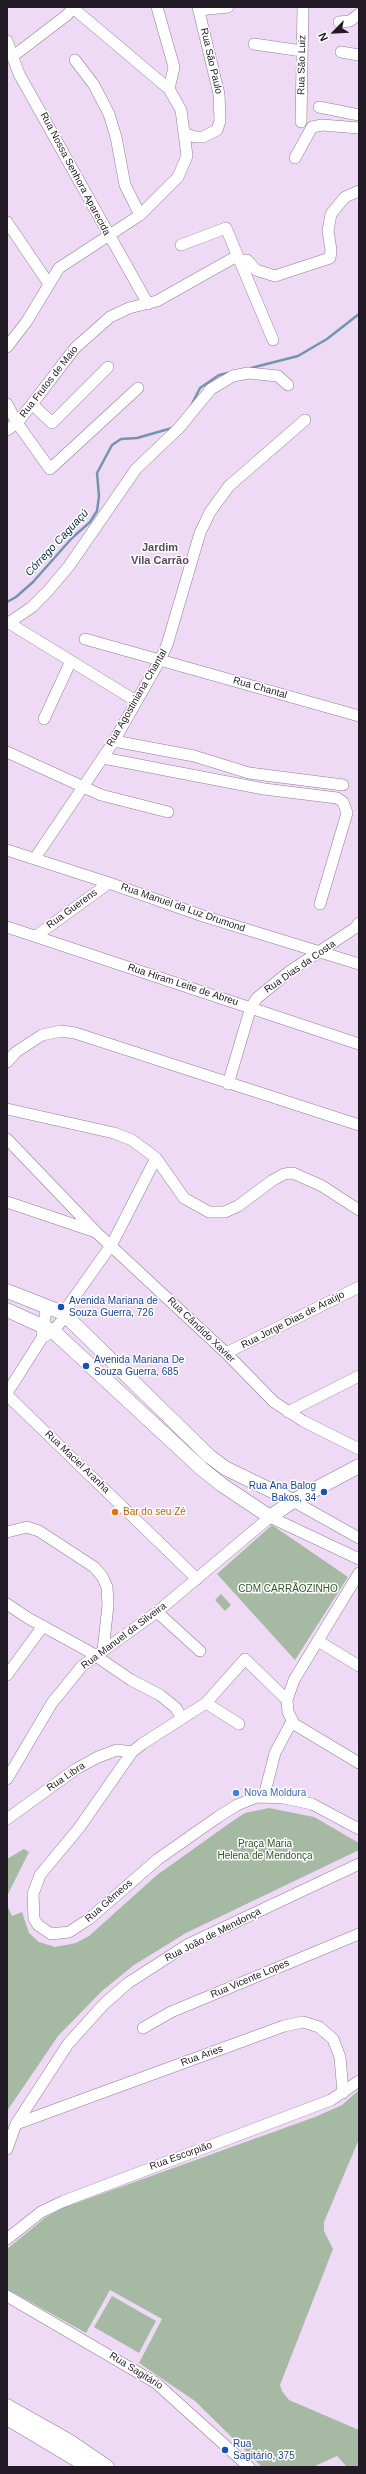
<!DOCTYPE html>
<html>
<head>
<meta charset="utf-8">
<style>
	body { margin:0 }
	#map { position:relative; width:366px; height:2474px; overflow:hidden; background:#efdaf6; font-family:Helvetica,sans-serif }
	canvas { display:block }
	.frame { position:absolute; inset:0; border:8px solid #221a24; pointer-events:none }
	.north { position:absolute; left:314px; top:12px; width:40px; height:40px; -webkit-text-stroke:3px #fff; paint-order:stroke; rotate:246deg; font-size:11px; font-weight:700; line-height:16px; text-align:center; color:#221a24 }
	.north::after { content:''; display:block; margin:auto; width:14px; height:18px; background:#221a24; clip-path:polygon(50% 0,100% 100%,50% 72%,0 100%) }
</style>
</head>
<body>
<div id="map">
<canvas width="366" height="2474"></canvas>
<div class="frame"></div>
<div class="north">N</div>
</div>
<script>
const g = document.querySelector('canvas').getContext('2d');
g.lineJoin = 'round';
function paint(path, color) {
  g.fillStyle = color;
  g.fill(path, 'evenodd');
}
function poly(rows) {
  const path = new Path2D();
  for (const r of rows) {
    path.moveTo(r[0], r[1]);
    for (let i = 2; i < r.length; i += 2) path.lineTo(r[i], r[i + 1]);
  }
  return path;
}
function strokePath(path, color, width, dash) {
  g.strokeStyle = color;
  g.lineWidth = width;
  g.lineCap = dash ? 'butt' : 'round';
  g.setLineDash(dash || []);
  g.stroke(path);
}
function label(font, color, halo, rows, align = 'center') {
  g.font = font + ' Helvetica,sans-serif';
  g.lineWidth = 3;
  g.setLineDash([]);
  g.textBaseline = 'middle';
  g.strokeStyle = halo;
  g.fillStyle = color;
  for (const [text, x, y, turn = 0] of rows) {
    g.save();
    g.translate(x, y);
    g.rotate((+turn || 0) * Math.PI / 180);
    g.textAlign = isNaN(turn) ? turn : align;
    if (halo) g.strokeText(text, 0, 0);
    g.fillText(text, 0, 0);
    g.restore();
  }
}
paint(poly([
	[272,1525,348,1577,295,1660,217,1574],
	[221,1594,231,1605,225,1611,215,1600],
	[269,1808,314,1817,359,1843,359,1850,186,1933,134,1965,102,1991,58,2036,7,2111,7,1905,12,1916,22,1912,29,1933,39,1942,55,1947,76,1943,89,1936,157,1875,234,1820,245,1813],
	[24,1849,29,1852,7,1896,7,1859],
	[359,2090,359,2139,324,2222,324,2231,333,2249,280,2385,282,2391,289,2400,359,2430,359,2467,347,2467,337,2456,313,2467,262,2467,195,2401,139,2363,162,2319,110,2290,86,2333,7,2289,7,2249,46,2217,65,2207,315,2117,342,2105],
	[112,2296,156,2321,139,2353,94,2327]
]), '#a6b9a3');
strokePath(poly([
	[251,368,298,356,327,339,359,314],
	[190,408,200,388,219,375,228,373],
	[7,602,16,597,33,582,72,538,90,522,97,511,99,496,97,473,112,445,121,439,137,438,172,428]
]), '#7494af', 2.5);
const minor = poly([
	[157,7,174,67,169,89],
	[199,10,228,7],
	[339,22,350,21,359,14],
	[7,41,19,74,148,304],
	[254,44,302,51],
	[341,52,359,55],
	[12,57,67,15,73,8],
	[75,60,94,85,109,114,116,137,125,185,140,215],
	[319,107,359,115],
	[301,122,303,7],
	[186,134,195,137,203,137,217,130,220,121,219,94,198,7],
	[295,158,312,127,322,125,359,128],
	[7,222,49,284],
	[181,245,226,228,273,340],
	[240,261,247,260,256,270,275,276,330,258,331,250,328,231,331,214,345,197,359,191],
	[7,347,27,321,59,268,140,215,178,177,187,156,181,110,169,89,73,8],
	[7,404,17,423,50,469,138,388],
	[32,404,52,423,108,367],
	[7,430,17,423,32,404,75,348,110,317,129,308,157,301,237,256],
	[9,623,136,701],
	[7,624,32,607,48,591,69,566,136,469,179,428,211,389,233,376,248,373,278,376,288,385],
	[85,639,359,716],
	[44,719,70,663],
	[114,741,194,756,249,773,343,785],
	[7,752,101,795,168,812],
	[103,758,264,789,337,798,343,802,347,813,320,904],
	[7,850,109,883,203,916,359,964],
	[35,858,114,741,160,660,167,645,200,533,210,512,229,486,305,420],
	[7,927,359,1044],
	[36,936,109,883],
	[7,1062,16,1052,42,1035,61,1031,75,1033,359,1125],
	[228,1084,251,1007,257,998,290,971,355,928,359,923],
	[7,1109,114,1133,132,1140,156,1158,184,1198,209,1212,225,1212,238,1206,273,1180,284,1174,293,1173,322,1186,359,1210],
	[7,1139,97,1233,226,1353,274,1402,303,1421,359,1449],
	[7,1202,96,1232],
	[63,1313,112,1244,156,1158],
	[42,1333,47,1306],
	[226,1353,359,1287],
	[7,1393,42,1338,53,1331,66,1316],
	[7,1395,197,1579],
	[288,1412,359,1376],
	[293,1501,359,1538],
	[7,1532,27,1527,39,1531,94,1567,102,1576,107,1587,108,1605,103,1651],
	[359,1573,294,1680,287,1700,288,1712,294,1724,359,1763],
	[7,1604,28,1618,90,1652,131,1680,160,1695,176,1708,181,1717],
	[157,1612,200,1651],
	[318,1641,359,1666],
	[7,1675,43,1626],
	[287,1700,245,1659,206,1703,142,1744,132,1752,79,1828,40,1875,33,1894,34,1919,38,1925,51,1934,69,1932,89,1919,158,1859,218,1817,237,1805,257,1797,284,1798,312,1804,359,1829],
	[206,1703,239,1724],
	[7,1779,52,1703,82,1666,157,1612,270,1517,359,1559],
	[264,1796,275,1753,292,1721],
	[7,1819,76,1769,98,1757,117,1750,132,1752],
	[143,2028,171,2012,359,1934],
	[16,2124,284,2026,303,2022,319,2027,333,2039,340,2057,343,2093],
	[7,2149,16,2124,68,2044,104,2004,128,1983,187,1945,359,1864],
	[7,2239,41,2212,64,2201,331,2100,359,2081],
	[7,2296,156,2383,249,2467]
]);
const major = poly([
	[7,1291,63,1313,209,1456,225,1468,293,1501],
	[7,1310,53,1331,202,1469,222,1485,270,1517,293,1501,359,1466],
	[7,2406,69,2441,107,2467],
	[7,2418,89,2467]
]);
strokePath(minor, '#917d97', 12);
strokePath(major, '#917d97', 15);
strokePath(minor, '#fff', 11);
strokePath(major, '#fff', 14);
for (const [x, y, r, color] of [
	[61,1307,4,"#1a4fb4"],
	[86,1366,4,"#1a4fb4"],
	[324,1492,4,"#1a4fb4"],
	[115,1512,4,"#e8710a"],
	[236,1793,4,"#3f7fe0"],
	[225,2450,4,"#1a4fb4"]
]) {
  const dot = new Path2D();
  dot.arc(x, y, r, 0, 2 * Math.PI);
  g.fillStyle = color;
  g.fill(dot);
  strokePath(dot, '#fff', 1.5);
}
label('10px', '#221a24', '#fff', [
	["Rua São Paulo",211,61,77],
	["Rua São Luiz",302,65,-89],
	["Rua Nossa Senhora Aparecida",75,174,62],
	["Rua Frutos de Maio",49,382,-52],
	["Rua Chantal",260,688,16],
	["Rua Agostiniana Chantal",137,698,-60],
	["Rua Manuel da Luz Drumond",183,908,19],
	["Rua Guerens",72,909,-36],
	["Rua Dias da Costa",300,967,-35],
	["Rua Hiram Leite de Abreu",183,985,18],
	["Rua Jorge Dias de Araújo",293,1320,-27],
	["Rua Cândido Xavier",201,1330,44],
	["Rua Maciel Aranha",77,1462,44],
	["Rua Manuel da Silveira",124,1636,-37],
	["Rua Libra",66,1777,-34],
	["Rua Gêmeos",109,1901,-41],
	["Rua João de Mendonça",213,1935,-27],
	["Rua Vicente Lopes",250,1979,-23],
	["Rua Aries",202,2056,-20],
	["Rua Escorpião",181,2156,-20],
	["Rua Sagitário",136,2371,32]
]);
label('10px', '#164399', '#fff', [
	["Avenida Mariana de",69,1301],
	["Souza Guerra, 726",69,1313],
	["Avenida Mariana De",94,1360],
	["Souza Guerra, 685",94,1372],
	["Rua Ana Balog",316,1486,"right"],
	["Bakos, 34",316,1498,"right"],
	["Rua",233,2444],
	["Sagitário, 375",233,2456]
], 'left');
label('10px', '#c56008', '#fff', [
	["Bar do seu Zé",123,1512]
], 'left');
label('10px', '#2e5427', '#fff', [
	["CDM CARRÃOZINHO",288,1589],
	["Praça Maria",265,1844],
	["Helena de Mendonça",265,1856]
]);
label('10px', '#366cbe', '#fff', [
	["Nova Moldura",244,1793]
], 'left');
label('italic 11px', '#052d4a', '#fff', [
	["Córrego Caguaçú",57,543,-47]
]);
label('bold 11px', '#5a4860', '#fff', [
	["Jardim",160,548],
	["Vila Carrão",160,561]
]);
</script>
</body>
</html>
